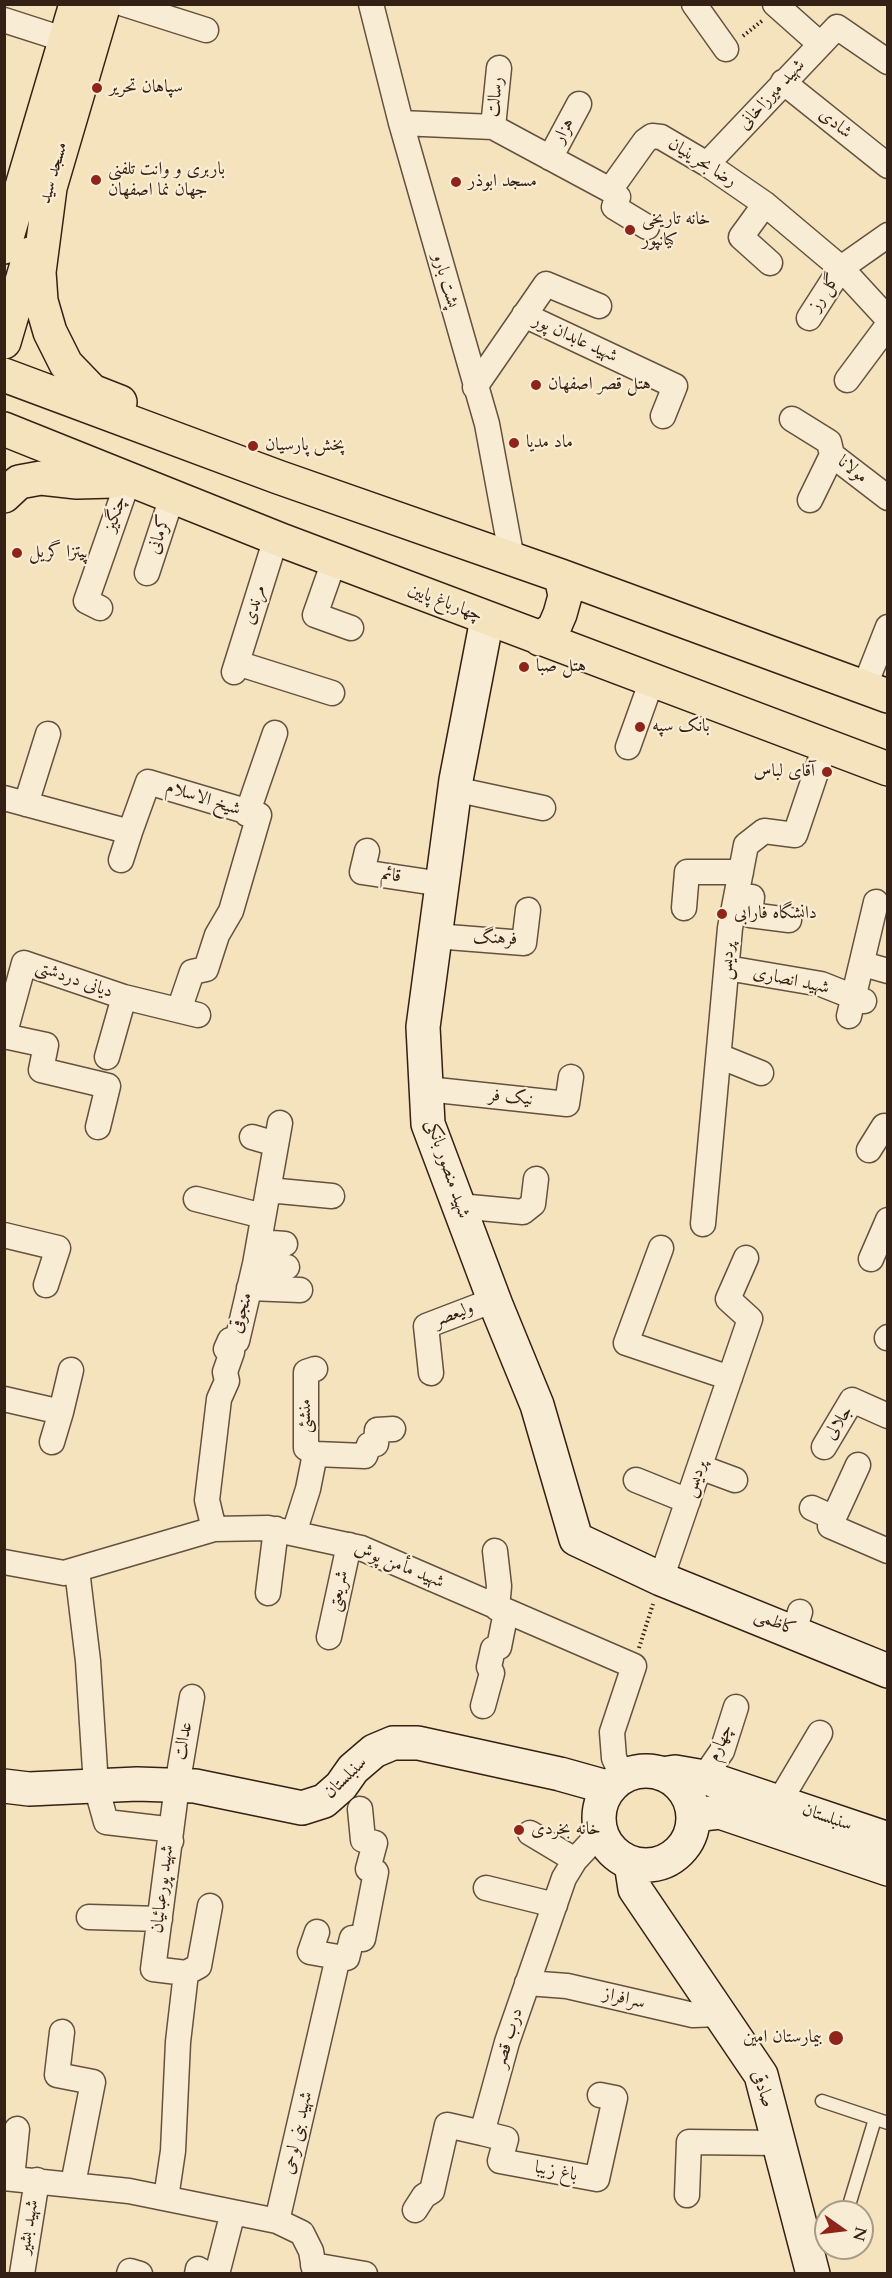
<!DOCTYPE html>
<html>
<head>
<meta charset="utf-8">
<style>
	body { margin:0 }
	#map { position:relative; width:892px; height:2278px; overflow:hidden; background:#f4e3bd; font-family:Cardo,serif }
	canvas { display:block }
	.frame { position:absolute; inset:0; border:6px solid #352015; pointer-events:none }
	.north { position:absolute; left:814px; top:2200px; width:60px; height:60px; box-sizing:border-box; background:#f8edd4; border:2px solid #aa9b88; border-radius:50%; rotate:104deg; font-size:16px; font-weight:700; line-height:24px; text-align:center; color:#352015 }
	.north::after { content:''; display:block; margin:auto; width:21px; height:27px; background:#8f2418; clip-path:polygon(50% 0,100% 100%,50% 72%,0 100%) }
</style>
</head>
<body>
<div id="map">
<canvas width="892" height="2278"></canvas>
<div class="frame"></div>
<div class="north">N</div>
</div>
<script>
const g = document.querySelector('canvas').getContext('2d');
g.lineJoin = 'round';
function poly(rows) {
  const path = new Path2D();
  for (const r of rows) {
    if (r.length === 3) {
      path.moveTo(r[0] + r[2], r[1]);
      path.arc(r[0], r[1], r[2], 0, 2 * Math.PI);
      continue;
    }
    path.moveTo(r[0], r[1]);
    for (let i = 2; i < r.length; i += 2) path.lineTo(r[i], r[i + 1]);
  }
  return path;
}
function strokePath(path, color, width, dash) {
  g.strokeStyle = color;
  g.lineWidth = width;
  g.lineCap = dash ? 'butt' : 'round';
  g.setLineDash(dash || []);
  g.stroke(path);
}
function label(font, color, halo, rows, align = 'center') {
  g.font = font + ' Cardo,Amiri,serif';
  g.lineWidth = 4.5;
  g.setLineDash([]);
  g.textBaseline = 'middle';
  g.strokeStyle = halo;
  g.fillStyle = color;
  for (const [text, x, y, turn = 0] of rows) {
    g.save();
    g.translate(x, y);
    g.rotate((+turn || 0) * Math.PI / 180);
    g.textAlign = isNaN(turn) ? turn : align;
    if (halo) g.strokeText(text, 0, 0);
    g.fillText(text, 0, 0);
    g.restore();
  }
}
const lane = poly([
	[822,2101,888,2123],
	[847,2212,875,2119]
]);
const street = poly([
	[124,4,206,30],
	[371,4,401,123,487,424,512,559],
	[694,4,726,49],
	[775,4,820,44],
	[4,20,66,40],
	[783,82,888,166],
	[401,123,493,127,610,190,618,197,614,207,647,227],
	[493,127,499,68],
	[550,158,579,104],
	[707,164,837,27,888,62],
	[610,190,645,141,652,136,661,137,707,164,765,204,841,268,888,319],
	[765,204,741,237,770,263],
	[524,315,675,386,663,416],
	[809,318,841,268,888,235],
	[847,380,888,325],
	[475,387,546,284,599,306],
	[792,419,829,442,832,455,888,498],
	[810,500,832,455],
	[334,561,315,615,351,628],
	[147,573,172,497],
	[100,608,86,601,128,481],
	[237,663,332,693],
	[234,672,276,538],
	[864,688,888,627],
	[628,747,652,680],
	[454,789,543,808],
	[4,798,130,832,148,782,259,815,231,911,217,935,206,969,192,972,179,1010],
	[26,804,48,734],
	[247,814,275,733],
	[367,851,362,872,442,884],
	[121,860,130,832],
	[739,896,752,897,750,915,789,920],
	[684,908,687,872,741,872],
	[435,936,524,943,528,910],
	[863,964,888,971],
	[727,968,821,984,864,1001],
	[849,1016,876,902],
	[4,1036,24,963,124,997,198,1015],
	[4,1036,46,1045,41,1070,108,1086,98,1127],
	[719,1056,761,1073],
	[107,1057,124,997],
	[427,1089,567,1104,571,1077],
	[252,1137,276,1144],
	[869,1150,884,1126,888,1128],
	[268,1190,332,1196],
	[196,1199,263,1216],
	[459,1206,523,1212,533,1204,536,1179],
	[703,1224,730,928,746,845,764,831,795,835,825,746],
	[4,1235,58,1248,46,1285],
	[259,1242,285,1244],
	[661,1248,626,1343,730,1378],
	[871,1259,888,1220],
	[255,1264,287,1267],
	[249,1288,300,1290],
	[887,1338,888,1337],
	[431,1373,426,1326,494,1300],
	[4,1399,61,1412,71,1370],
	[52,1442,61,1412],
	[824,1447,852,1400,888,1416],
	[315,1454,365,1456,369,1445,376,1444,377,1430,393,1429],
	[858,1465,830,1526,888,1551],
	[700,1467,735,1480],
	[636,1480,688,1501],
	[812,1508,834,1518],
	[214,1529,207,1500,219,1399,227,1381,225,1372,232,1352,226,1349,230,1340,237,1341,255,1264,280,1123],
	[294,1533,308,1489,315,1454,306,1448,306,1372,315,1369],
	[495,1551,499,1586,497,1608],
	[4,1562,64,1573,214,1529,268,1528,361,1548,634,1666,612,1732,614,1758,623,1777],
	[77,1570,88,1661,96,1786,106,1822,166,1829,171,1841],
	[661,1579,750,1319,728,1299,746,1258],
	[268,1593,276,1529],
	[794,1631,800,1612],
	[329,1637,349,1545],
	[483,1706,492,1673,489,1667,493,1649,499,1647,506,1612],
	[704,1777,722,1751,736,1707],
	[779,1802,820,1733],
	[530,1833,575,1860],
	[486,1888,555,1905],
	[89,1917,160,1919],
	[317,1932,310,1952,338,1957],
	[186,1973,199,1966,210,1906],
	[527,1983,567,1986,693,2015,721,2014],
	[62,2032,57,2075,93,2082,73,2184],
	[482,2133,506,2139,500,2161,597,2179,615,2098,600,2095],
	[4,2178,129,2191,277,2221,302,2233,311,2251,315,2274],
	[12,2178,17,2129],
	[687,2195,689,2142,778,2143],
	[166,2198,173,2151,178,2042,186,1973,153,1969,177,1786,192,1697],
	[415,2210,424,2196,432,2191,447,2125,482,2133,507,2042,564,1878,575,1860,601,1832],
	[277,2221,338,1957,347,1958,352,1938,363,1939,376,1872,368,1869,375,1843,363,1840,360,1809],
	[313,2265,365,2274],
	[22,2274,37,2180],
	[129,2274,130,2271,140,2274],
	[197,2274,198,2269,207,2274],
	[217,2274,233,2212]
]);
const secondary = poly([
	[487,619,456,780,423,1027,428,1124,496,1305,537,1405,576,1539,661,1579,888,1671],
	[646,1818,47],
	[662,1774,675,1772,704,1777,888,1839],
	[4,1786,29,1789,137,1784,195,1786,302,1808,324,1801,341,1786,353,1769,374,1751,393,1743,418,1743,560,1774,610,1788],
	[693,1815,720,1812,888,1869],
	[631,1863,635,1889,761,2075,813,2274]
]);
const primary = poly([
	[50,188,39,272,41,301,50,332,66,364,92,391,120,402],
	[44,208,104,4],
	[4,247,76,4],
	[4,342,30,254],
	[4,375,278,477,561,576,888,696],
	[4,429,281,540,888,769],
	[4,496,19,482,41,478,77,482,114,481],
	[540,639,554,628,560,614,565,596,561,576]
]);
strokePath(lane, '#65513f', 15);
strokePath(street, '#65513f', 27);
strokePath(secondary, '#352015', 36);
strokePath(primary, '#352015', 36);
strokePath(poly([
	[743,36,763,20],
	[639,1648,653,1604]
]), '#352015', 4, [1.5, 3]);
strokePath(lane, '#f8edd4', 12);
strokePath(street, '#f8edd4', 24);
strokePath(secondary, '#f8edd4', 33);
strokePath(primary, '#f4e3bd', 33);
for (const [x, y, r, color] of [
	[97,88,6,"#8f2418"],
	[96,180,6,"#8f2418"],
	[456,182,6,"#8f2418"],
	[630,230,6,"#8f2418"],
	[536,385,6,"#8f2418"],
	[514,443,6,"#8f2418"],
	[253,446,6,"#8f2418"],
	[17,553,6,"#8f2418"],
	[524,667,6,"#8f2418"],
	[640,727,6,"#8f2418"],
	[827,772,6,"#8f2418"],
	[722,914,6,"#8f2418"],
	[519,1830,6,"#8f2418"],
	[836,2038,8,"#8f2418"]
]) {
  const dot = new Path2D();
  dot.arc(x, y, r, 0, 2 * Math.PI);
  g.fillStyle = color;
  g.fill(dot);
  strokePath(dot, '#f8edd4', 2);
}
label('18px', '#352015', '#f8edd4', [
	["سپاهان تحریر",109,88],
	["باربری و وانت تلفنی",108,170],
	["جهان نما اصفهان",108,191],
	["مسجد ابوذر",468,182],
	["خانه تاریخی",642,220],
	["کیانپور",642,241],
	["هتل قصر اصفهان",548,385],
	["ماد مدیا",526,443],
	["پخش پارسیان",265,446],
	["پیتزا گریل",29,553],
	["هتل صبا",536,667],
	["بانک سپه",652,727],
	["آقای لباس",815,772,"right"],
	["دانشگاه فارابی",734,914],
	["خانه بخردی",531,1830],
	["بیمارستان امین",822,2038,"right"]
], 'left');
label('18px', '#352015', '#f8edd4', [
	["شهید میرزاخانی",772,95,-47],
	["رسالت",496,97,-84],
	["شادی",835,124,39],
	["هزار",564,131,-63],
	["رضا بحرینیان",702,163,32],
	["مسجد سید",54,173,-74],
	["پشت بارو",445,281,74],
	["گل رز",825,293,-57],
	["شهید عابدان پور",575,339,25],
	["مولانا",852,470,38],
	["چنگیز",116,514,-71],
	["کرمانی",160,535,-72],
	["چهارباغ پایین",445,603,21],
	["مرندی",255,605,-72],
	["شیخ الاسلام",203,799,18],
	["قائم",391,876,9],
	["فرهنگ",495,939,2],
	["پردیس",728,961,-85],
	["دیانی دردشتی",74,980,19],
	["شهید انصاری",791,981,12],
	["نیک فر",511,1098,6],
	["شهید منصور بانکی",447,1169,71],
	["منجوقی",242,1313,-74],
	["ولیعصر",454,1315,-21],
	["منشئی",306,1416,-90],
	["جلالی",839,1423,-57],
	["پردیس",696,1479,-71],
	["شهید مأمن پوش",399,1566,22],
	["شریعتی",339,1591,-78],
	["کاظمی",775,1623,22],
	["عدالت",184,1741,-80],
	["چهارم",721,1743,-66],
	["سنبلستان",346,1778,-44],
	["سنبلستان",827,1818,19],
	["شهید پورعبائیان",163,1889,-83],
	["سرافراز",624,1999,13],
	["درب قصر",509,2038,-73],
	["صادقی",762,2089,71],
	["شهید بنی لوحی",298,2133,-77],
	["باغ زیبا",556,2172,11],
	["شهید بشیر",29,2227,-81]
]);
</script>
</body>
</html>
